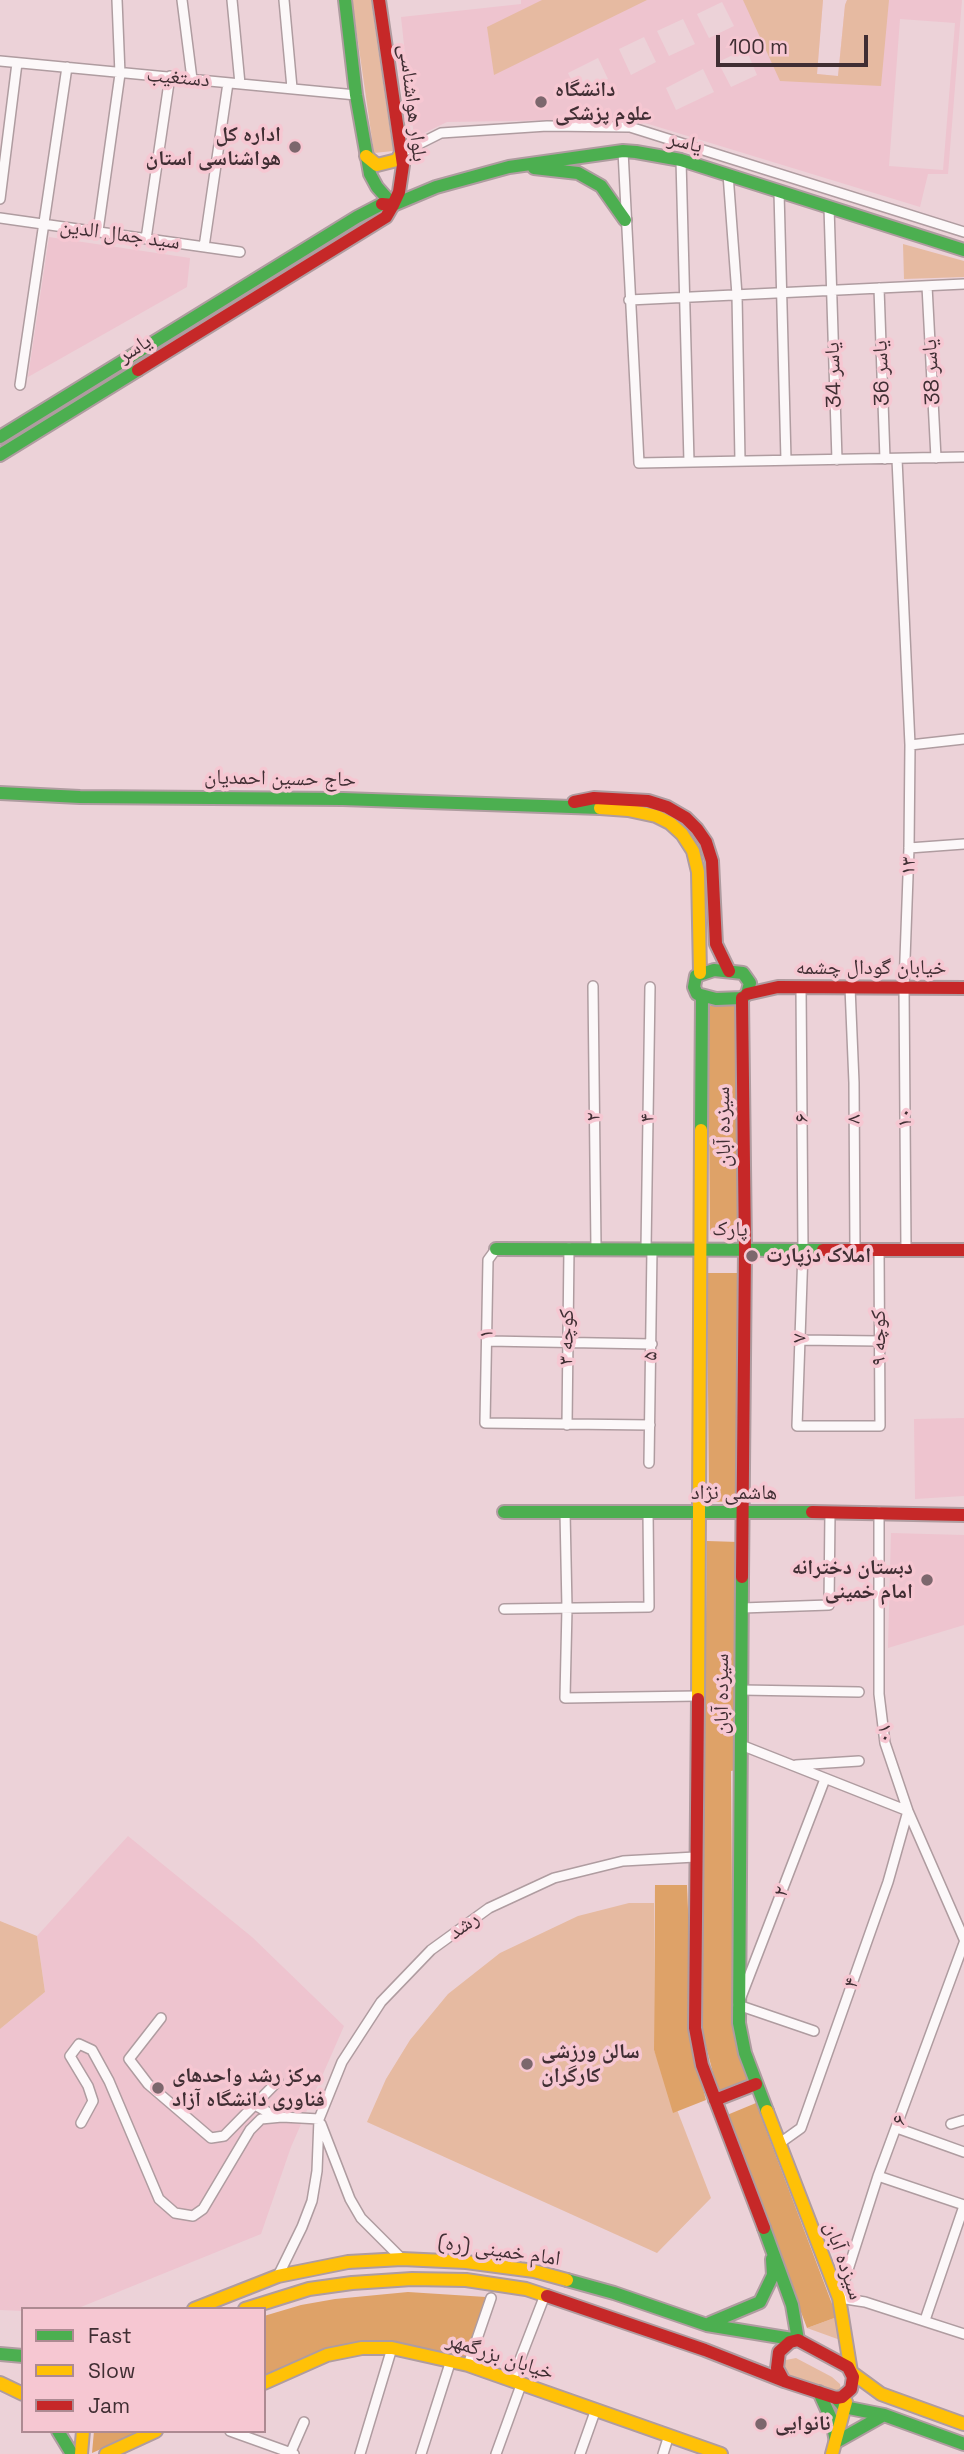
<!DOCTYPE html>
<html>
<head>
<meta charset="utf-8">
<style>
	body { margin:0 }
	#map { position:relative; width:964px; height:2454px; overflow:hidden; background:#ecd2d8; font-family:"Space Grotesk",sans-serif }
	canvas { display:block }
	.legend { position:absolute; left:21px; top:2307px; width:245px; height:126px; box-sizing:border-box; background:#f6c7d2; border:2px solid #ad8a92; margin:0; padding:9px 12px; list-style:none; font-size:21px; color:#402e33 }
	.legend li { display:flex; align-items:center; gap:14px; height:35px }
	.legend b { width:35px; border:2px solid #ad8a92 }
	.scale { position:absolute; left:716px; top:35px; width:152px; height:32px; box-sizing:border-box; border:4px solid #402e33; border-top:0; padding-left:9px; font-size:21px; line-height:24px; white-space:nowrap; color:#402e33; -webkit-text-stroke:5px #f6c7d2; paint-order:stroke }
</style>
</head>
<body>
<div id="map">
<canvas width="964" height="2454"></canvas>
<ul class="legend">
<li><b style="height:9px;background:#4caf50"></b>Fast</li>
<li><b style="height:9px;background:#ffc107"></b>Slow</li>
<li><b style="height:9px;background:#c62828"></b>Jam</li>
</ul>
<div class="scale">100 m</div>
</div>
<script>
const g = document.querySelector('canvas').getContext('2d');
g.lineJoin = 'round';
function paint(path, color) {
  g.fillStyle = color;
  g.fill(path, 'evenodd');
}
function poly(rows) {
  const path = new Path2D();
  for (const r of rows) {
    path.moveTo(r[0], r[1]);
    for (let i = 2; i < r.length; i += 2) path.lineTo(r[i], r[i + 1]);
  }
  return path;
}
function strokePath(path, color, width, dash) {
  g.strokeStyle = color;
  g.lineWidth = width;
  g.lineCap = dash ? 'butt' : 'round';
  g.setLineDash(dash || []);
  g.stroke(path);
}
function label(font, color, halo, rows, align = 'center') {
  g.font = font + ' "Space Grotesk","Noto Naskh Arabic",sans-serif';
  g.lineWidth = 7;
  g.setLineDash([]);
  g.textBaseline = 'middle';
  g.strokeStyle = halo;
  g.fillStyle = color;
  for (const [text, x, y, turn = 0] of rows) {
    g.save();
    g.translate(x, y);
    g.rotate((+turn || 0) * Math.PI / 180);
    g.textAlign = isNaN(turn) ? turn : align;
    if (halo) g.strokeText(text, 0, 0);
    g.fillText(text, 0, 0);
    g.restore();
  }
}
paint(poly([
	[521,0,823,0,817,74,838,76,845,5,847,0,962,0,948,174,928,174,920,207,632,119,447,122,414,138,401,17,521,4],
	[722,2,734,26,709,38,697,14],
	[683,19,695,44,669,56,657,31],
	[900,19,955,23,943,170,889,166],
	[644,37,656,62,631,75,619,49],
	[746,49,757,75,731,87,718,62],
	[598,58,608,79,578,93,568,73],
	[703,69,714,92,676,110,666,88],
	[49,237,190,258,187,287,28,377],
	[964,1418,964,1496,915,1499,914,1419],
	[891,1533,964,1535,964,1625,888,1648],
	[128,1836,252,1937,344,2026,291,2147,261,2234,76,2309,23,2309,23,2311,0,2310,0,2029,45,1992,37,1936]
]), '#eec4cf');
paint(poly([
	[352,0,371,0,393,151,374,153],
	[542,0,647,0,494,75,487,27],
	[743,0,823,0,817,74,838,76,845,5,847,0,889,0,881,86,780,81],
	[903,244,964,261,964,277,904,279],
	[629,1903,654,1903,654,2050,711,2198,657,2253,367,2122,386,2079,410,2040,448,1994,500,1953,578,1916],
	[0,1921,37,1936,45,1992,0,2029],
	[837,2317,843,2341,807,2328],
	[796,2358,832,2377,840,2384,841,2390,837,2392,784,2377,783,2364,786,2360]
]), '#e6baa1');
paint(poly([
	[740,1005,742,1234,710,1234,708,1006],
	[707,1273,739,1273,741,1501,709,1502],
	[707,1541,739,1542,736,1770,731,1771,733,2026,734,2037,748,2082,718,2092,702,2031,699,1766,704,1766],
	[655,1885,687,1885,694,2055,706,2100,673,2113,654,2050],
	[756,2103,837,2317,807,2328,727,2115],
	[408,2292,486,2297,465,2358,399,2342,360,2342,311,2355,264,2375,264,2316,301,2305,335,2299],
	[94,2431,142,2431,92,2453]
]), '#dea268');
const street = poly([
	[182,0,192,79],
	[232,0,240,84],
	[284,0,292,88],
	[0,61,356,95],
	[623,151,639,463,964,457],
	[401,153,441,133,547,126,630,127,964,232],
	[681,160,689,462],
	[728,174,737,295,740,461],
	[779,192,786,460],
	[0,199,17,63],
	[829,207,837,460],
	[0,218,240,252],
	[98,231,120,74,117,0],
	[146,239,170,76],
	[204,247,228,83],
	[927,286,936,458],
	[879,288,885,459],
	[629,300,964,284],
	[20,385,67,67],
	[897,459,910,745,909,848,904,987,906,1249],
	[910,745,964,739],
	[909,848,964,844],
	[593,986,596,1248],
	[801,987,803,1250,797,1426,880,1426,879,1250],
	[850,987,854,1083,855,1250],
	[496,1249,488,1260,485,1423,650,1425],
	[646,1249,650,987],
	[800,1340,879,1341],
	[488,1341,652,1344],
	[567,1425,569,1248],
	[649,1463,652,1249],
	[565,1512,567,1608,565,1698,697,1696],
	[879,1512,879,1694,885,1743,908,1811,964,1939],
	[742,1608,829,1605,830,1512],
	[504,1609,649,1607,648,1512],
	[741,1690,859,1692],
	[741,1745,908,1811,888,1882,801,2128,780,2143],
	[796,1765,859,1761],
	[964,1943,878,2176,839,2298,865,2302,964,2334],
	[161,2018,129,2059,148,2084,211,2138,224,2136,278,2081],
	[814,2031,738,2005,825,1779],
	[255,2105,271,2114,282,2117,319,2119],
	[81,2123,93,2101,88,2086,70,2056,79,2044,92,2050,109,2081,159,2199,175,2213,193,2216,203,2209,250,2130,261,2119,282,2117],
	[321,2124,350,2199,361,2218,402,2259],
	[951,2124,964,2120],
	[897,2128,964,2152],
	[878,2176,964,2205],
	[278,2276,302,2227,312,2201,317,2171,319,2119,342,2062,381,2002,431,1950,489,1908,554,1878,623,1861,695,1857],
	[925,2320,964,2206],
	[468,2365,491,2298],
	[512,2380,545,2295],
	[230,2431,294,2454],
	[290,2454,304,2422],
	[360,2454,392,2348],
	[421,2454,451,2360],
	[496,2454,521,2385],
	[580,2454,596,2409],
	[663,2454,669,2435]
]);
const fast = poly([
	[345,0,356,95,370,174,377,187,393,205],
	[534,168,578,173,601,186,625,220],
	[393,205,436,187,509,167,623,151,636,152,681,160,964,250],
	[0,437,357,217,382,204],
	[0,455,138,370],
	[0,793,80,797,343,799,600,808],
	[714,970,743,973,750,983,747,994,742,998,716,999,697,994,694,987,696,976,714,970],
	[701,1130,702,997],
	[496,1249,823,1250],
	[504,1512,812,1512],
	[742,1577,739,2023,745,2053,767,2111],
	[567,2280,614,2293,707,2325,798,2340,792,2305,764,2228],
	[710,2323,760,2302,773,2275,772,2259],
	[0,2354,23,2356],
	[819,2392,832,2421,836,2442,884,2415],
	[836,2398,844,2407,884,2415,964,2444],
	[58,2431,72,2454]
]);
const slow = poly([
	[366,156,377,165,397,160,401,153],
	[600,808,628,810,656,816,670,823,682,834,693,851,698,872,700,973],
	[698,1699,701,1130],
	[767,2111,839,2298,851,2372,881,2394,964,2424],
	[194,2309,278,2276,348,2262,402,2259,466,2262,534,2271,567,2280],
	[245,2309,309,2289,352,2283,412,2279,466,2280,526,2289,547,2296],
	[0,2383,23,2394],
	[264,2383,327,2355,362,2348,392,2348,468,2365,721,2454],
	[81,2454,83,2431],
	[106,2454,156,2431],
	[832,2454,846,2402]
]);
const jam = poly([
	[379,0,403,165,399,192,393,205],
	[138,370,386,217,393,205,382,204],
	[574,802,594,798,648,801,667,807,686,818,697,829,706,842,712,861,716,944,729,971],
	[747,994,778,987,964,988],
	[742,998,745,1249,742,1577],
	[823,1250,964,1250],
	[812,1512,964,1515],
	[698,1699,695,2028,702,2065,764,2228],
	[715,2100,756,2084],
	[547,2296,705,2350,784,2381,836,2398,842,2397,851,2389,853,2377,848,2367,798,2340,790,2342,779,2352,777,2368,784,2381]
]);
strokePath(street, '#af9ca0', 12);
strokePath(fast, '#af9ca0', 16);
strokePath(slow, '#af9ca0', 16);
strokePath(jam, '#af9ca0', 16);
strokePath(street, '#fcf8f9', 9);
strokePath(fast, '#4caf50', 12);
strokePath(slow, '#ffc107', 12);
strokePath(jam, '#c62828', 12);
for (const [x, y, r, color] of [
	[541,102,7,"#7c676d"],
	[295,147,7,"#7c676d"],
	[752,1256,7,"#7c676d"],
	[927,1580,7,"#7c676d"],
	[527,2064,7,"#7c676d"],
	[158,2088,7,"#7c676d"],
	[761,2424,7,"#7c676d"]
]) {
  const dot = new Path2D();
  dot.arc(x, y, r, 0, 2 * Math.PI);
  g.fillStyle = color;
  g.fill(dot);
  strokePath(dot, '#f6c7d2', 2.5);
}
label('21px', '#402e33', '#f6c7d2', [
	["دستغیب",178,78,5],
	["بلوار هواشناسی",412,103,83],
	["یاسر",685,143,14],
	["سید جمال الدین",120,235,8],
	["یاسر",135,349,-32],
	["یاسر 38",932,372,-93],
	["یاسر 36",882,373,-92],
	["یاسر 34",834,375,-92],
	["حاج حسین احمدیان",280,779,1],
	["۱۳",909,866,-88],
	["خیابان گودال چشمه",871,968],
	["۲",594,1117,-91],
	["۴",648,1118,-89],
	["۶",802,1118,-90],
	["۱۰",905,1118,-90],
	["۸",854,1119,-90],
	["سیزده آبان",724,1127,-91],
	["پارک",730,1230,1],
	["۱",487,1334,-89],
	["کوچه ۳",567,1337,-89],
	["۷",800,1338,-88],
	["کوچه ۹",879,1338,-90],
	["۵",651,1356,-89],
	["هاشمی نژاد",734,1493],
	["سیزده آبان",722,1694,-90],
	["۱۰",885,1733,80],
	["۲",782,1892,-69],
	["رشد",464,1926,-36],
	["۴",852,1983,-70],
	["۶",900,2120,-70],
	["امام خمینی (ره)",499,2251,8],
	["سیزده آبان",843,2261,71],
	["خیابان بزرگمهر",500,2357,18]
]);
label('bold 21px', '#402e33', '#f6c7d2', [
	["دانشگاه",555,90],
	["علوم پزشکی",555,114],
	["اداره کل",281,135,"right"],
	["هواشناسی استان",281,159,"right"],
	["املاک دزپارت",766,1256],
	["دبستان دخترانه",913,1568,"right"],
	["امام خمینی",913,1592,"right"],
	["سالن ورزشی",541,2052],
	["کارگران",541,2076],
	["مرکز رشد واحدهای",172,2076],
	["فناوری دانشگاه آزاد",172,2100],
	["نانوایی",775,2424]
], 'left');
</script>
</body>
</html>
